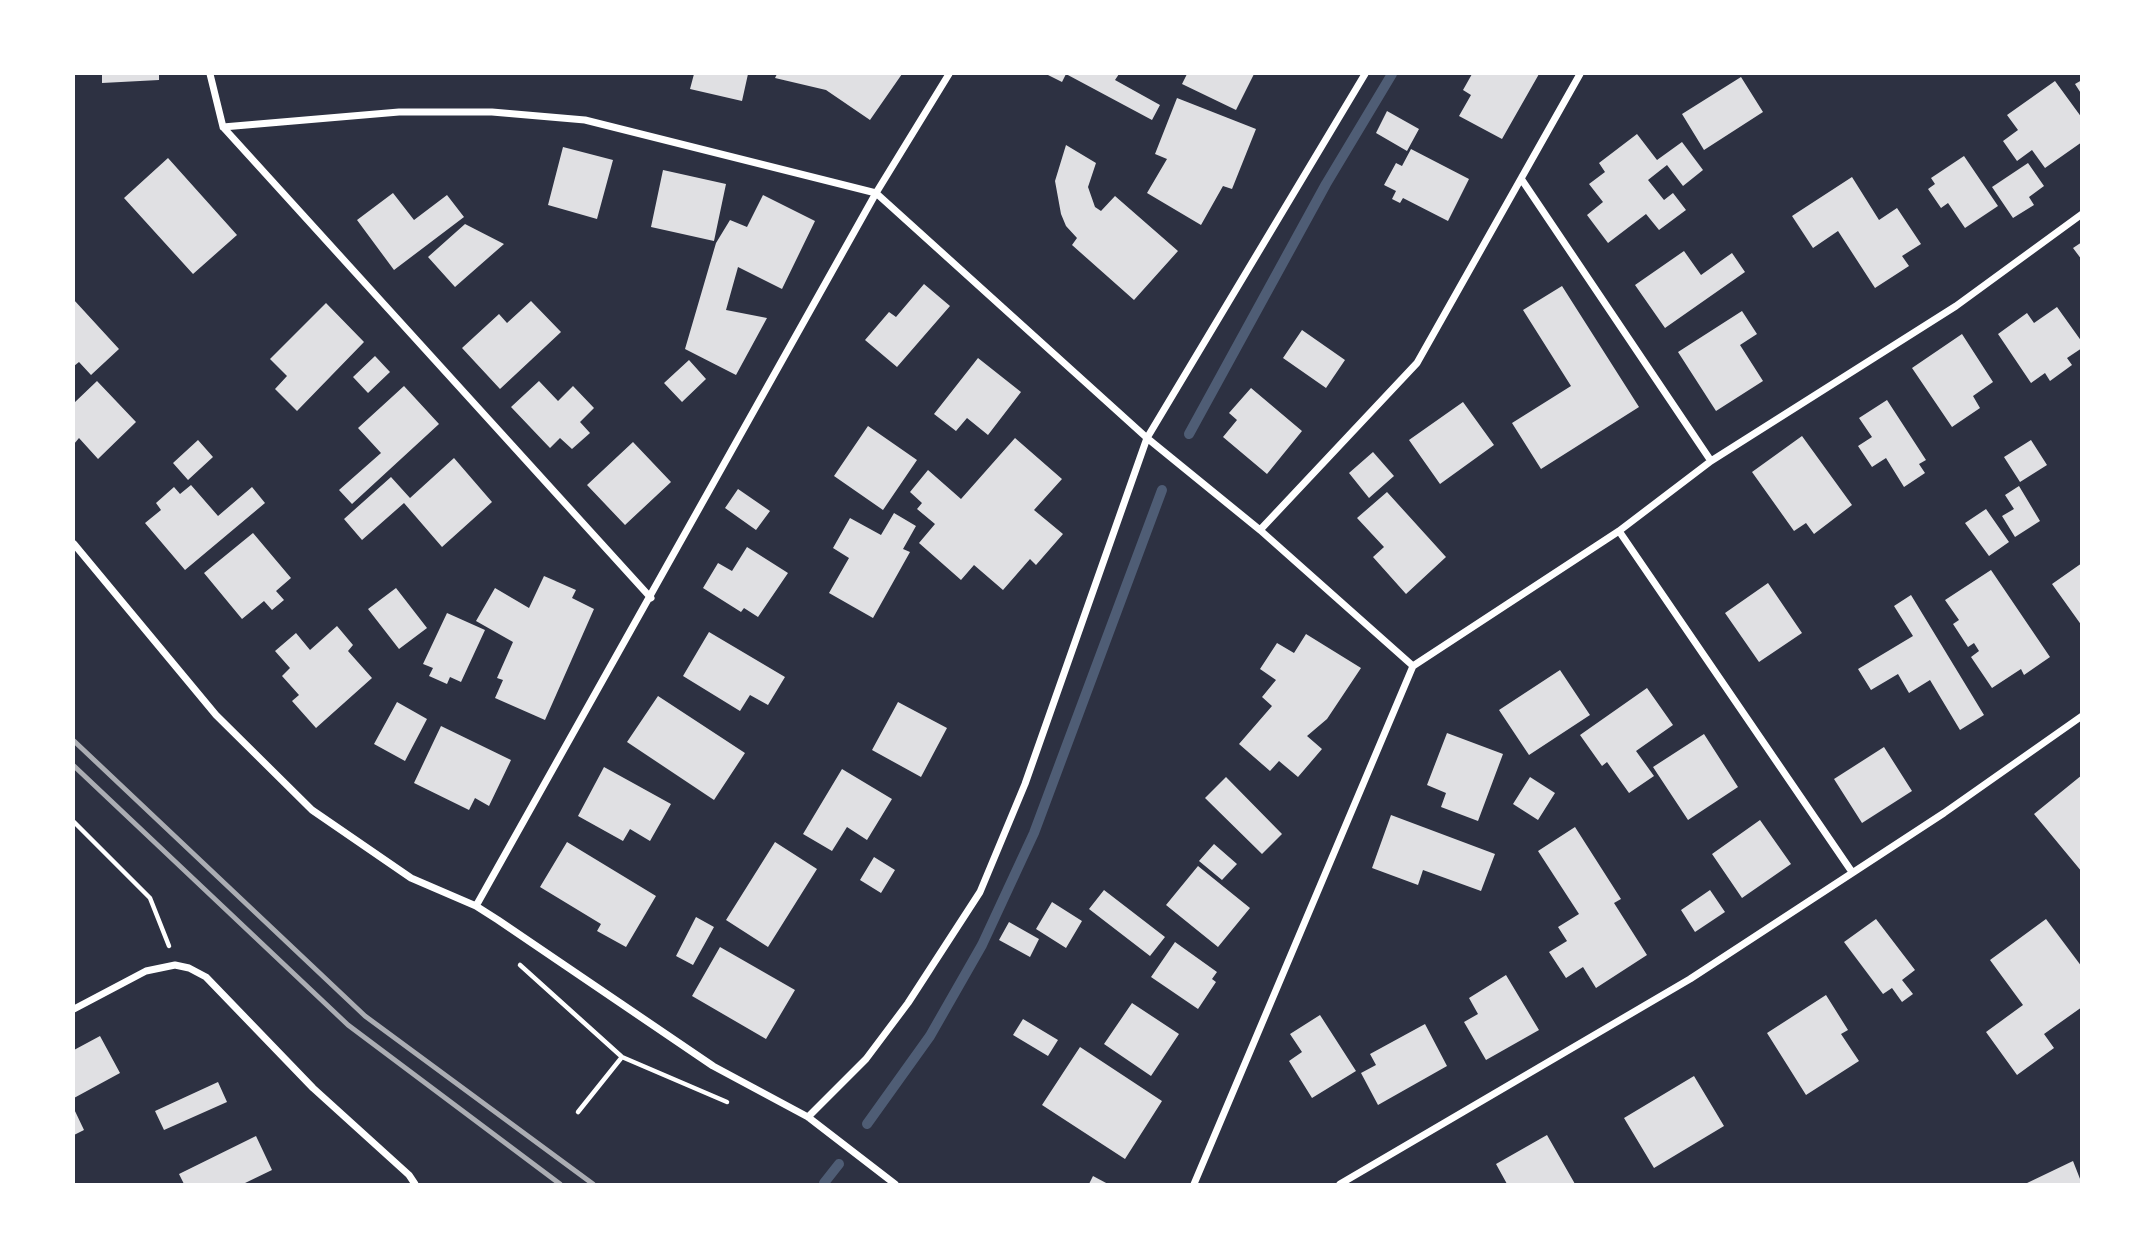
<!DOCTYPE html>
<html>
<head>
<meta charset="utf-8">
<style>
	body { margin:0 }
	#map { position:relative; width:2155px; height:1258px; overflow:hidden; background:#2d3142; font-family:Overpass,sans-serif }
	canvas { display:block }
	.frame { position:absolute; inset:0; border:75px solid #fff; pointer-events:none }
</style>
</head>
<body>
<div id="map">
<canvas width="2155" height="1258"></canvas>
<div class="frame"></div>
</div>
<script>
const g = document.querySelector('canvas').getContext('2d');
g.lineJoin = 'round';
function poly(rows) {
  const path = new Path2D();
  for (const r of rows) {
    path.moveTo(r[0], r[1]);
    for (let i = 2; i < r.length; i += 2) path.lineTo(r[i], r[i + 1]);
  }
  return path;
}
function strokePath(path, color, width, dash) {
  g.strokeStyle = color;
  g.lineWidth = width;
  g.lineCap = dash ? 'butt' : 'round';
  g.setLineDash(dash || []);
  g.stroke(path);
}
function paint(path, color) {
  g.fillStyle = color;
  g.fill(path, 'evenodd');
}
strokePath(poly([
	[1189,434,1326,184,1392,74],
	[867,1124,930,1036,982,945,1034,833,1162,490],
	[824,1183,839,1164]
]), '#4f5d75', 10);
paint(poly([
	[102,74,159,74,159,80,102,83],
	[694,74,748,74,742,101,690,89],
	[777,74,902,74,870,120,826,90,775,78],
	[1046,74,1119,74,1115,80,1160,105,1152,120,1066,74,1062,82],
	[1187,74,1254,74,1236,110,1182,84],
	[1472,74,1539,74,1502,139,1459,116,1471,95,1463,90],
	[1741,77,1763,112,1704,150,1682,114],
	[2082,80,2082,95,2075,84],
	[2055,81,2082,118,2082,142,2045,168,2032,150,2017,161,2003,141,2018,130,2007,115],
	[1177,98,1256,129,1232,189,1223,186,1201,225,1147,193,1167,159,1155,154],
	[1387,111,1419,129,1407,151,1376,133],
	[1637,134,1657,160,1682,142,1703,170,1683,186,1667,165,1648,180,1664,200,1673,193,1686,210,1659,230,1646,214,1608,243,1587,215,1603,202,1589,184,1605,172,1599,163],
	[1066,145,1096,163,1088,187,1095,207,1101,211,1115,196,1178,251,1134,300,1072,245,1077,238,1066,226,1061,214,1055,181],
	[563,147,613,160,597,219,548,205],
	[1411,149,1469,179,1448,221,1403,198,1400,203,1392,199,1396,191,1384,185,1396,163,1402,166],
	[1964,156,1998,206,1965,228,1948,203,1941,208,1928,189,1935,184,1931,178],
	[168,158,237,235,193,274,124,198],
	[2028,163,2044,186,2029,197,2034,205,2013,218,1992,187],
	[663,170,726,184,714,241,651,227],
	[1852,177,1879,220,1897,208,1921,244,1902,256,1909,266,1875,288,1838,231,1813,248,1792,216],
	[393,193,414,220,447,195,464,217,394,270,357,220],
	[763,195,815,221,782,289,738,267,726,310,767,318,736,375,685,349,716,243,730,220,747,227],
	[465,224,504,244,455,287,428,257],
	[2082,242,2082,260,2073,248],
	[1684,251,1701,275,1732,253,1745,272,1665,328,1635,285],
	[924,284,950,306,897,367,865,340,889,312,896,317],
	[1562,286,1639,407,1541,469,1512,423,1571,386,1523,310],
	[74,300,119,349,91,375,79,362,74,366],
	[531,301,561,332,500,389,462,348,499,314,507,323],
	[326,303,364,342,297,411,275,389,287,376,270,359],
	[2057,307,2082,342,2082,348,2067,358,2072,365,2050,381,2045,373,2031,383,1998,334,2027,313,2034,323],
	[1742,311,1757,334,1740,345,1763,381,1716,411,1678,352],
	[1302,330,1345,360,1326,388,1283,358],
	[1962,334,1993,382,1973,396,1980,408,1952,427,1912,368],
	[375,356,390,372,368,393,353,377],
	[978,358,1021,392,988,435,967,418,956,431,934,414],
	[689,360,706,379,682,402,664,383],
	[97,381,136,422,98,459,79,438,74,444,74,403],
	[539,381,558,401,573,386,594,408,580,422,590,433,572,449,560,438,550,448,511,407],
	[404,386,439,424,352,504,339,490,381,453,358,428],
	[1251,388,1302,431,1267,474,1223,437,1237,420,1229,413],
	[1887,400,1926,460,1919,464,1925,473,1904,487,1886,458,1872,467,1858,446,1872,437,1859,418],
	[1463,402,1494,445,1440,484,1409,440],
	[868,426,917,460,883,510,834,476],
	[1802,436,1852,505,1814,534,1806,523,1794,531,1752,472],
	[1015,438,1062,479,1034,510,1063,534,1036,565,1030,559,1003,590,974,565,961,580,919,543,935,524,917,509,922,503,910,492,928,470,961,499],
	[198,440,213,457,188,480,173,463],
	[2031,440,2047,465,2020,482,2004,457],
	[633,442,671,482,625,525,587,485],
	[1373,452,1394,476,1369,498,1349,473],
	[454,458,492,502,442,547,404,503,362,540,344,519,391,477,410,498],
	[191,485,218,516,252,487,265,503,185,570,145,523,161,510,156,503,174,487,180,494],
	[2019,486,2040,521,2015,537,2002,516,2014,509,2005,495],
	[738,489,770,511,756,530,725,508],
	[1387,492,1446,557,1406,594,1373,557,1384,547,1357,518],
	[1986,509,2009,542,1989,556,1965,523],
	[894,513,916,526,903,549,910,552,873,618,829,593,849,558,833,548,850,518,881,535],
	[253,533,291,578,276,591,284,600,272,610,264,601,242,619,204,573],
	[747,547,788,573,758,617,744,608,741,612,703,588,718,563,732,571],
	[2082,563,2082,626,2052,584],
	[1991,570,2050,657,2024,675,2021,669,1992,688,1971,657,1979,651,1974,643,1968,647,1953,624,1959,620,1945,600],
	[544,576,576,590,572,598,594,609,545,720,495,698,503,680,497,678,513,642,476,621,495,588,529,608],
	[1768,583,1802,633,1759,662,1725,613],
	[396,588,427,628,399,649,368,609],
	[1911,595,1984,715,1960,730,1930,680,1909,693,1898,674,1871,690,1858,669,1913,636,1894,606],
	[447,613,485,630,461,682,450,677,447,684,429,676,433,668,423,664],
	[337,626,353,645,348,651,372,678,316,728,292,701,299,695,282,676,290,668,275,651,296,633,310,650],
	[709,632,785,677,768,705,750,695,740,711,683,676],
	[1306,634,1361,668,1327,719,1307,736,1322,749,1298,777,1279,761,1270,771,1239,744,1272,706,1262,697,1276,680,1260,669,1277,643,1294,653],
	[1560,670,1590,715,1529,755,1499,710],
	[1647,688,1673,725,1636,751,1654,776,1629,793,1607,762,1602,766,1580,735],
	[658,696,745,753,714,800,627,742],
	[397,702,427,719,405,761,374,744],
	[898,702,947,728,921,777,872,750],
	[441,726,511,760,489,806,475,798,469,810,414,783],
	[1447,733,1503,754,1478,821,1441,807,1446,793,1427,785],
	[1704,734,1738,787,1688,820,1653,767],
	[1884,747,1912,791,1862,823,1834,779],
	[604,767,671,804,650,841,630,829,623,841,578,816],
	[842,769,892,799,867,840,847,827,832,851,803,834],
	[2082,775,2082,872,2034,814],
	[1226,777,1282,834,1262,854,1205,798],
	[1530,777,1555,793,1538,820,1513,804],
	[1391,815,1495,854,1481,891,1423,870,1418,885,1372,868],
	[1760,820,1791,864,1742,898,1712,854],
	[1575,827,1621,899,1614,903,1647,955,1596,988,1583,967,1566,978,1549,952,1567,941,1558,927,1579,914,1538,851],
	[567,842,656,896,626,947,597,931,601,924,540,887],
	[775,842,817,869,768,947,726,920],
	[1214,844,1237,864,1222,880,1199,861],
	[874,857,895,870,881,893,860,880],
	[1198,866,1250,908,1218,947,1166,905],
	[1104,890,1165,937,1150,956,1089,909],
	[1710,890,1725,912,1695,932,1681,910],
	[1052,902,1082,921,1066,948,1036,929],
	[696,917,714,927,693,965,676,956],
	[1876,919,1915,970,1902,980,1913,994,1902,1002,1892,988,1883,994,1844,942],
	[2046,919,2082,967,2082,1007,2044,1034,2054,1048,2017,1075,1986,1032,2023,1005,1990,960],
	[1009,922,1039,939,1030,957,999,940],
	[1175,942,1217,972,1212,979,1216,982,1198,1009,1151,977],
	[720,947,795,990,766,1039,692,996],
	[1506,975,1539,1030,1486,1060,1464,1022,1478,1014,1469,998],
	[1826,995,1848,1030,1841,1034,1859,1061,1806,1095,1767,1033],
	[1132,1003,1179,1034,1151,1076,1104,1044],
	[1320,1015,1356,1071,1312,1098,1289,1061,1302,1052,1290,1034],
	[1023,1019,1058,1040,1048,1056,1013,1035],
	[1425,1024,1447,1066,1378,1105,1361,1073,1376,1065,1370,1054],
	[100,1036,120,1073,74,1098,74,1050],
	[1080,1047,1162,1101,1125,1159,1042,1105],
	[1694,1076,1724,1126,1654,1168,1624,1118],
	[218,1082,227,1102,164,1130,155,1111],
	[74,1109,84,1130,74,1135],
	[1547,1135,1575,1184,1507,1184,1496,1164],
	[256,1136,272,1170,243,1184,184,1184,179,1174],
	[2073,1161,2082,1184,2025,1184],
	[1093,1176,1108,1184,1089,1184]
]), '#e0e0e3');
strokePath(poly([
	[74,822,150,898,169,946],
	[520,965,622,1057,578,1112],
	[622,1057,727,1102]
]), '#fff', 4.5);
strokePath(poly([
	[210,74,223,127,651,598],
	[223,127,399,112,492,112,585,120,876,193,1147,438,1260,530,1413,666],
	[1522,180,1711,461],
	[1260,530,1417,363,1580,74],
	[1619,531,1852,872],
	[74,544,216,715,312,810,411,878,476,906,498,920,713,1066,808,1117,895,1184],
	[1413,666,1619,531,1711,461,1956,306,2082,214],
	[476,906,876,193,949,74],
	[74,1009,146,971,175,965,189,968,206,977,313,1088,409,1175,415,1184],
	[808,1117,866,1059,908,1003,980,892,1025,784,1147,438,1365,74],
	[1194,1184,1413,666],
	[1340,1184,1690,979,1944,813,2082,716]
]), '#fff', 7);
strokePath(poly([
	[74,741,365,1016,593,1184],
	[74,766,348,1025,560,1184]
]), '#abadb3', 5);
</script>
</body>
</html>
